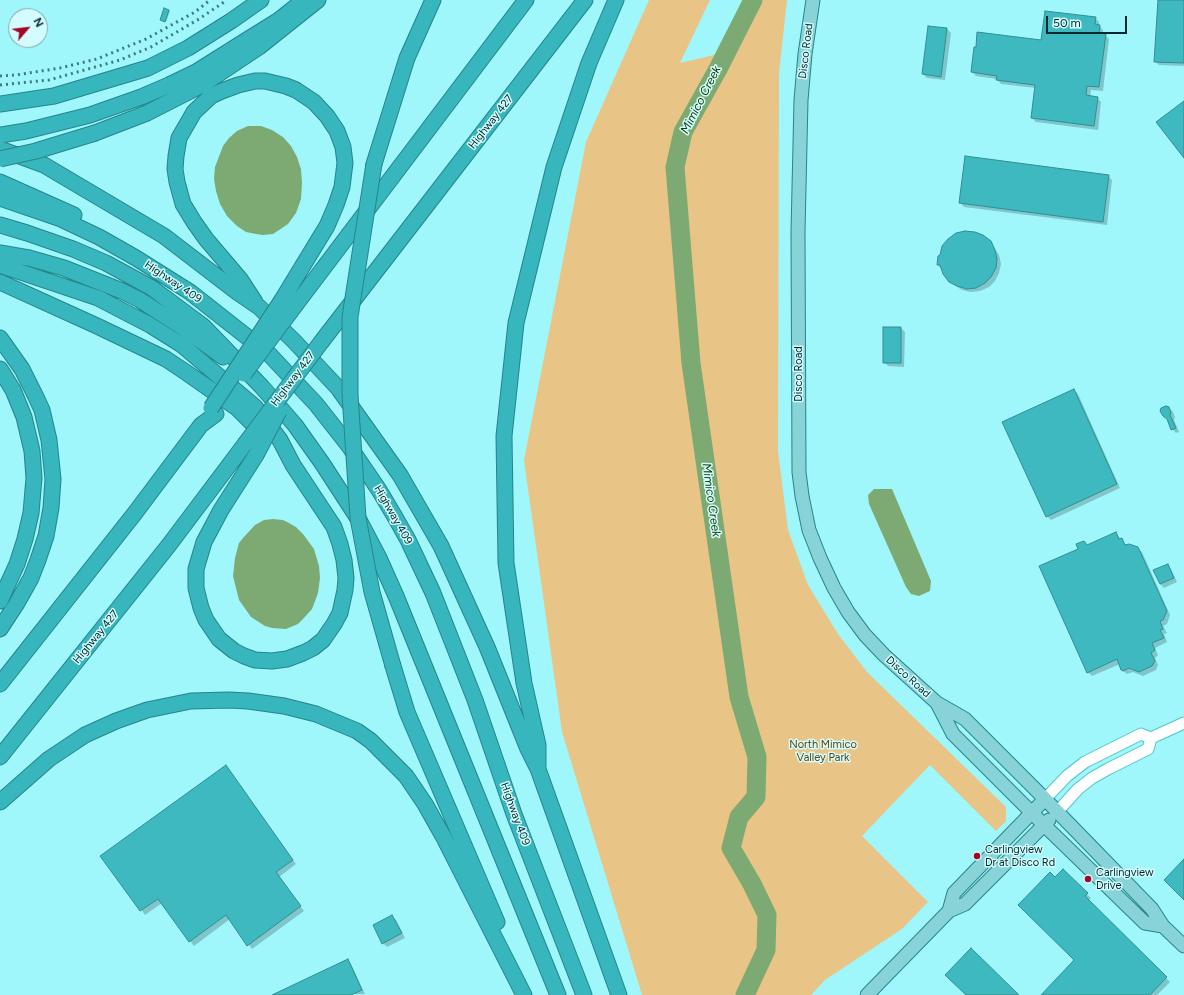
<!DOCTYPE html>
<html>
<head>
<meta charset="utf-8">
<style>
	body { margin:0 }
	#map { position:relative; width:1184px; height:995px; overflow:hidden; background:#9ff7fc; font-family:Figtree,sans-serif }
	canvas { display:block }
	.north { position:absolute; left:8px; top:8px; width:40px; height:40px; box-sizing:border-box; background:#d3fcfe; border:1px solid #7fa8aa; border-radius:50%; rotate:62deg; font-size:11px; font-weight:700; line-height:16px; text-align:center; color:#02292b }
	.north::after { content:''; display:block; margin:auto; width:14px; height:18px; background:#a40629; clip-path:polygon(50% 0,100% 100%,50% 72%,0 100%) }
	.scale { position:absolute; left:1046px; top:16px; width:81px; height:18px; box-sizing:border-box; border:2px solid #02292b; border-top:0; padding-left:5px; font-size:12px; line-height:14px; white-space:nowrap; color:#02292b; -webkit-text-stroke:3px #d3fcfe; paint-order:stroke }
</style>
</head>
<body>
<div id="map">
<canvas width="1184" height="995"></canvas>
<div class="north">N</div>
<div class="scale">50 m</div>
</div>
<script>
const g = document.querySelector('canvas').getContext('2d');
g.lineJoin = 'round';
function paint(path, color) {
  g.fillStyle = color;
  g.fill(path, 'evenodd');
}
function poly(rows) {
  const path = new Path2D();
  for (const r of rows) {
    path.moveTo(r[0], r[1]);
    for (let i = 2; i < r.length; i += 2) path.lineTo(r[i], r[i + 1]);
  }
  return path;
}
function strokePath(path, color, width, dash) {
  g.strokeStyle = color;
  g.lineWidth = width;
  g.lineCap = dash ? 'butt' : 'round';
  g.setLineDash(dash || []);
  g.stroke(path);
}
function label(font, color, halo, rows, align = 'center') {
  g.font = font + ' Figtree,sans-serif';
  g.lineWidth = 3;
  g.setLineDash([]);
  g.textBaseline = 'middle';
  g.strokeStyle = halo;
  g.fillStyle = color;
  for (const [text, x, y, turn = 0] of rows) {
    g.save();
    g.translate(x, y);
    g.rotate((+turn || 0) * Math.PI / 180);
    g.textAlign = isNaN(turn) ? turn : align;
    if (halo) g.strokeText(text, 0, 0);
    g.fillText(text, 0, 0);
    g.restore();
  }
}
paint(poly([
	[649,0,710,0,680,63,714,55,742,32,758,0,787,0,779,73,778,451,788,530,808,585,838,634,867,672,1006,807,1006,821,996,831,930,765,862,836,928,902,902,929,825,980,811,995,642,995,562,732,524,460,586,142],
	[673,158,720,534,722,562,713,553]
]), '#e9c487');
paint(poly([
	[248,126,261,126,272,130,283,137,291,146,297,157,301,169,302,183,301,199,296,213,288,224,273,234,263,235,256,234,246,232,237,226,227,216,220,204,216,191,214,179,215,167,223,146,229,138,237,131],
	[874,489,892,489,931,581,930,591,919,596,911,594,906,587,869,504,868,495],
	[273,519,283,520,287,522,296,527,303,534,314,549,319,566,320,578,318,593,312,609,303,619,298,624,286,629,272,628,265,626,251,617,239,600,233,576,235,558,239,543,243,538,255,525,264,520]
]), '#7caa72');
paint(poly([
	[1159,0,1184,0,1184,66,1159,65,1155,61],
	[169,10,170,11,166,22,162,21],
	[1095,18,1099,22,1099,25,1103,30,1103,34,1105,35,1109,39,1103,91,1091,90,1090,97,1097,98,1101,102,1098,130,1036,122,1032,118,1036,88,1001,84,997,79,976,76,972,72],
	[947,29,951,33,945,80,927,78,923,74],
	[1108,176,1112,180,1107,225,964,207,960,202],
	[990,242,994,247,999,255,1001,264,999,273,995,281,989,287,980,291,971,292,962,290,954,285,938,265],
	[901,328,905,332,904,367,888,366,884,362],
	[1074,390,1078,394,1120,488,1051,520,1047,516],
	[1168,408,1173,412,1175,417,1174,420,1179,432,1176,433,1172,429,1168,420],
	[1115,533,1127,546,1137,548,1142,552,1170,615,1167,624,1163,626,1167,633,1164,634,1167,642,1155,648,1158,655,1155,658,1158,665,1156,670,1143,676,1133,672,1127,674,1122,670,1120,664,1092,676,1088,672,1087,546],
	[1167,565,1171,569,1177,582,1164,588,1160,584],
	[226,766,296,864,279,877,304,911,252,949,230,919,194,946,162,903,145,915,102,856],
	[1063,871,1091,898,1088,901,1170,982,1157,995,1042,995,1076,960,1055,879],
	[392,916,396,920,405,938,387,947,383,943],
	[347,960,351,964,365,994,275,995]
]), '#0003');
strokePath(poly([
	[745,995,766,950,767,915,752,884,731,848,739,817,756,797,757,757,739,697,691,363,675,167,683,132,718,69,753,0]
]), '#7caa72', 19);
const building = poly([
	[1158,0,1184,0,1184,63,1154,62,1158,0],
	[164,8,169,10,165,22,160,20,164,8],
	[1045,11,1096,17,1095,24,1100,25,1099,33,1106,34,1099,87,1087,86,1086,95,1098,97,1094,126,1031,118,1035,85,996,80,997,76,971,72,974,47,976,47,977,32,1041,40,1045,11],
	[928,26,947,28,941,77,922,74,928,26],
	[1184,101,1184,158,1156,122,1184,101],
	[965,156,1109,175,1103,222,959,203,965,156],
	[965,231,975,232,983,235,991,241,995,250,997,259,996,268,991,277,985,283,976,288,967,289,957,286,949,282,943,274,940,265,937,265,938,256,940,255,942,246,948,239,956,233,965,231],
	[883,327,901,327,901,363,883,363,883,327],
	[1074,389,1117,484,1046,517,1002,422,1074,389],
	[1166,406,1169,407,1171,412,1170,415,1176,428,1171,430,1167,419,1163,416,1160,411,1161,408,1166,406],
	[1116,532,1119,539,1122,538,1125,545,1129,544,1138,547,1167,611,1163,620,1160,621,1163,629,1160,630,1164,638,1152,643,1155,650,1151,653,1155,661,1152,666,1139,672,1129,668,1123,671,1121,670,1117,659,1087,673,1039,566,1078,549,1076,544,1084,541,1087,545,1116,532],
	[1168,564,1174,578,1160,584,1153,570,1168,564],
	[226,765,293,860,276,872,301,906,247,946,226,915,189,942,158,899,140,911,100,856,226,765],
	[1184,859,1184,900,1164,880,1184,859],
	[1063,869,1088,893,1085,896,1167,977,1150,995,1041,995,1074,960,1018,905,1050,872,1055,877,1063,869],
	[392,915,402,933,382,944,373,925,392,915],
	[971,948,1019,995,966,995,945,975,971,948],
	[348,959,362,990,351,995,272,995,348,959]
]);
paint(building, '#3fb9c0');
strokePath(building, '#318d92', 1);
const minor = poly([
	[1045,799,1067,776,1085,762,1141,734,1151,738,1184,723],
	[1057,812,1078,789,1092,778,1108,769,1148,749,1151,738]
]);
const major = poly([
	[813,0,805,54,801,100,798,232,799,472,802,496,809,530,820,558,834,588,848,612,865,635,884,655,937,703,965,719,1045,799,1152,909,1163,926,1184,946],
	[937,703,953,734,1044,825,1145,923,1163,926],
	[949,911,954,893,1045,799],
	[867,995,949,911,965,904,1049,820]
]);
const highway = poly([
	[0,104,54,96,148,68,188,48,231,21,261,0],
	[95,133,147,113,202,85,259,47,318,0],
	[0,135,26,131,90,115,141,97,169,85,196,72,250,38,279,20,304,0],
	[0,149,44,165,164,236,237,292,259,307,294,341,338,388,400,475,441,546,487,647,528,749,538,769,619,995],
	[374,164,407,58,433,0],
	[0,182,74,215],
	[0,198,61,219,99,237,136,258,190,292,270,355,316,404,349,446,379,490,395,517,408,540,433,593,475,700,514,814,584,995],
	[0,225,27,233,73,249,106,263,152,288,203,326,262,387,295,425,322,463,359,520,379,558,396,596,558,995],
	[0,253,29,258,64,268,122,291,140,300,182,327,223,357],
	[0,265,98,298,150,325,182,345,255,407,280,440,293,465,334,527,340,544,344,560,346,578,345,590,340,613,334,624,323,640,313,648,303,653,287,659,272,661,255,660,244,656,234,651,219,639,206,620,201,608,196,588,196,569,204,542,221,510,256,455],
	[0,282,97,326,166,359,187,373,237,408,265,436],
	[255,302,240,279,206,239,194,222,183,204,177,182,175,169,176,156,179,138,194,112,211,96,222,91,238,85,255,81,265,81,286,86,296,90,314,102,327,116,337,131,343,147,345,163,342,187,336,205,327,226,282,300],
	[291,311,526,0],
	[0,338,22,369,36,397,42,410,49,440,53,479,51,508,46,536,38,560,31,578,17,603,0,629],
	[322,341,585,0],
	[0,369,13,390,24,417,32,451,34,478,31,513,25,539,17,564,0,601],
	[393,666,407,712,497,922],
	[0,684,135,513,201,425,216,414],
	[0,757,169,545,245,444],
	[538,766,538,745,524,683,506,563,504,436,516,323,554,167,589,63,616,0],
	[0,802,49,759,85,735,116,721,147,710,191,701,229,700,248,701,284,706,316,714,357,731,371,741,406,776,425,804,443,836,524,995]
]);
strokePath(minor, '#4fc7cd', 13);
strokePath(major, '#25858a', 15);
strokePath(highway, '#25858a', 17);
strokePath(minor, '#fff', 11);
strokePath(major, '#88d3d7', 13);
strokePath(highway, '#38b6bd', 15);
strokePath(poly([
	[0,76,16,75,60,68,97,59,146,39,195,12,210,0],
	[0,85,49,80,120,60,151,47,199,19,227,0]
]), '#407a7d', 3, [2, 4]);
const highwayBridge = poly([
	[0,159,36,151,95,133],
	[374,164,350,317,350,394,358,518,372,592,393,666],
	[244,374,291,311],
	[211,408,282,300],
	[245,444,322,341],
	[256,455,279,411]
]);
strokePath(highwayBridge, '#25858a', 17, []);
strokePath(highwayBridge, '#38b6bd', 15);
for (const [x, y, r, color] of [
	[977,856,4,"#a40629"],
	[1088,879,4,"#a40629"]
]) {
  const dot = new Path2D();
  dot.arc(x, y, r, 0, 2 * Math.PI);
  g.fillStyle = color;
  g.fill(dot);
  strokePath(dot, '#d3fcfe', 1.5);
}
label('11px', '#02292b', '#d3fcfe', [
	["Disco Road",806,51,-83],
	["Highway 427",491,122,-52],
	["Highway 409",173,282,34],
	["Disco Road",799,374,-90],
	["Highway 427",293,379,-53],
	["Highway 409",393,515,60],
	["Highway 427",96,637,-51],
	["Disco Road",908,677,42],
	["Highway 409",515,814,70]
]);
label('11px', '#5d430e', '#d3fcfe', [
	["North Mimico",823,745],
	["Valley Park",823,758]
]);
label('11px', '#02292b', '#d3fcfe', [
	["Carlingview",985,850],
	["Dr at Disco Rd",985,863],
	["Carlingview",1096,873],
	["Drive",1096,886]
], 'left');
label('italic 12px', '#134106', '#d3fcfe', [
	["Mimico Creek",701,100,-63],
	["Mimico Creek",711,500,82]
]);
</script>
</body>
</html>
